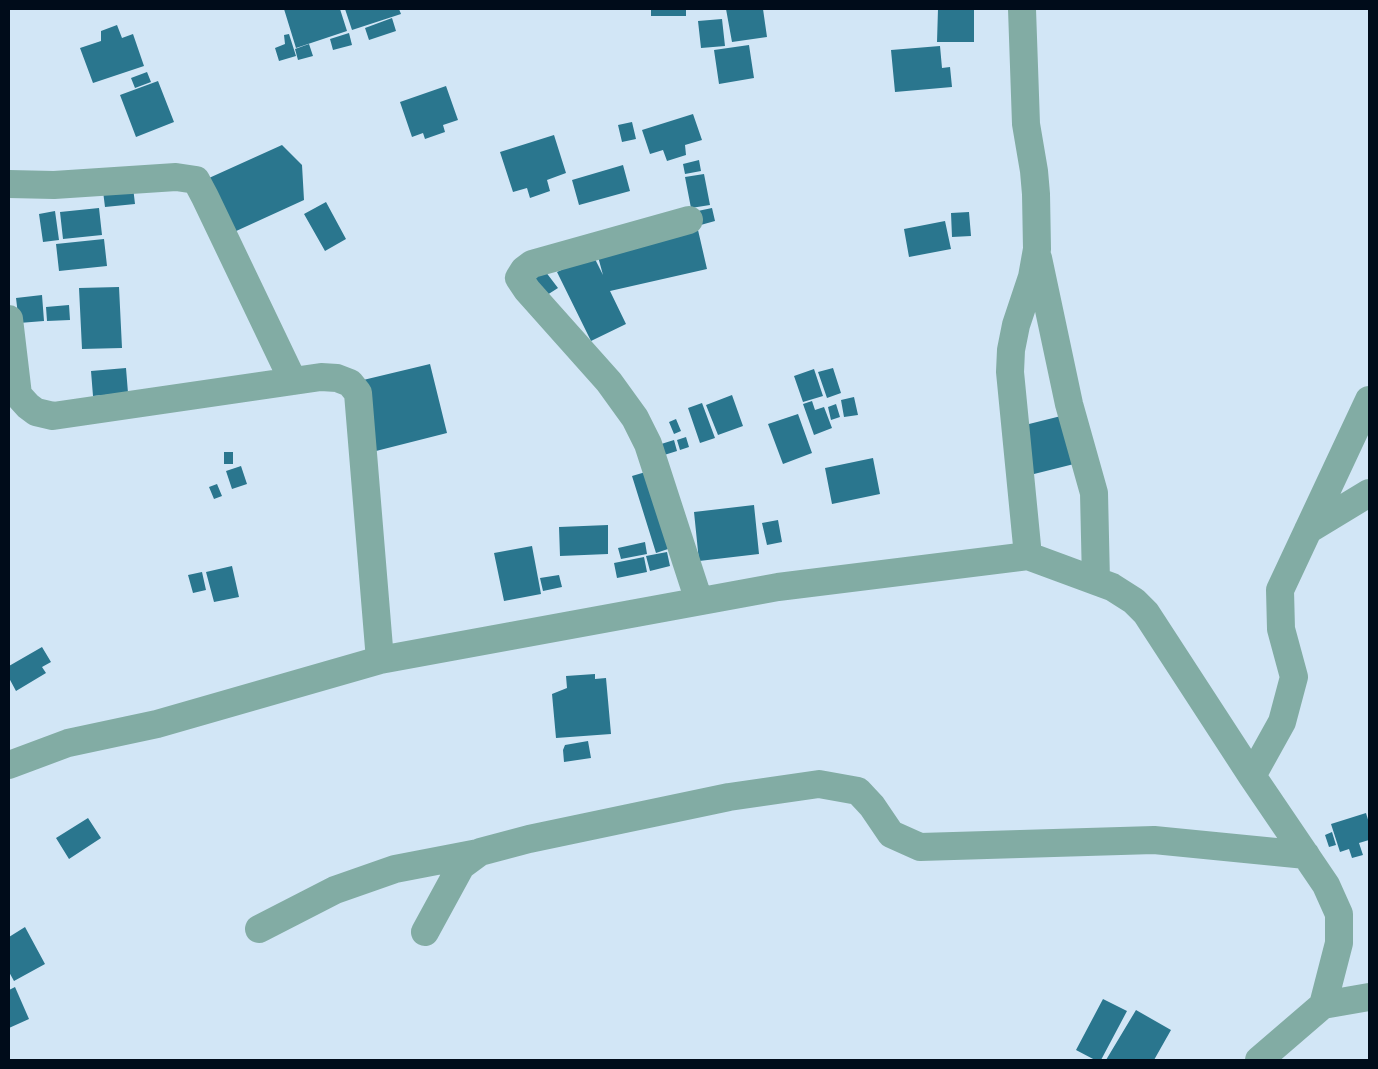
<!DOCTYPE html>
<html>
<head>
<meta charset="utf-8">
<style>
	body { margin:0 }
	#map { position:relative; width:1378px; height:1069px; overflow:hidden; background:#d2e6f6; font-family:"Source Sans 3",sans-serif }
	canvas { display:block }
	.frame { position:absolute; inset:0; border:10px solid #000c1a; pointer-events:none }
</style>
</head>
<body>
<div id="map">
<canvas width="1378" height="1069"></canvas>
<div class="frame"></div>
</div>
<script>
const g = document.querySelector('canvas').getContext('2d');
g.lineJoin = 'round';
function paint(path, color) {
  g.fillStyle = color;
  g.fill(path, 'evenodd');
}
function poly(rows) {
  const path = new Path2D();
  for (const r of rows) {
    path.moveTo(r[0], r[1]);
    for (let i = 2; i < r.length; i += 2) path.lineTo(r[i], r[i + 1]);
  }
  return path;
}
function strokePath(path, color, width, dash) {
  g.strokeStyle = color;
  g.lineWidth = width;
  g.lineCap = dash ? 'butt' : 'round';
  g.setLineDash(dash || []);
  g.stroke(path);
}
paint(poly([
	[284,9,340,9,347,31,296,48],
	[345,9,399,9,401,14,352,30],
	[651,9,686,9,686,16,651,16],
	[726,9,763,9,767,37,732,42],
	[938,9,974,9,974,42,937,42],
	[392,18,396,31,369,40,365,28],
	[722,19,725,46,701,48,698,21],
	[117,25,122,38,133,34,144,66,93,83,80,48,101,41,101,31],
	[349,33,352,45,333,50,330,39],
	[289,34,296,56,279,61,275,48,285,44,284,35],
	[309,44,313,56,298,60,295,49],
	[749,45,754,78,719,84,714,50],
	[940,46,942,68,950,67,952,87,895,92,891,50],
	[147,72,151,82,135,88,131,78],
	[158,81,174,122,136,137,120,95],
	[446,86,458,120,443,125,445,132,425,139,423,133,412,137,400,102],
	[693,114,702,140,685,145,686,155,667,161,663,150,650,154,642,130],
	[632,122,636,139,622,142,618,125],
	[554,135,566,173,547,180,550,191,530,198,527,188,513,192,500,152],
	[282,145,302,165,304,200,234,232,209,178],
	[699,160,701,171,685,174,683,164],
	[623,165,630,191,579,205,572,180],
	[704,174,710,205,691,208,685,177],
	[133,187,135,204,105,207,103,191],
	[326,202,346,239,325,251,304,214],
	[99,208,102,235,63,239,60,212],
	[712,208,715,221,697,226,693,212],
	[55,211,59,240,43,242,39,214],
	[969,212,971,236,952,237,951,213],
	[945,221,951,249,909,257,904,229],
	[698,230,707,269,610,291,626,324,591,341,557,272,593,255,603,275,597,253],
	[104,239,107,266,59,271,56,244],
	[542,267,558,288,547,295,531,275],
	[119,287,122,348,82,349,79,288],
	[42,295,44,321,19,323,16,298],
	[69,305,70,320,47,321,46,307],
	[430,364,447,433,376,451,359,381],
	[126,368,128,393,93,396,91,371],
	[833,368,841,393,827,398,818,372],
	[814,369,823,396,803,402,794,376],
	[732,395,743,426,718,435,706,405],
	[854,397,858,415,844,417,841,400],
	[812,401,815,410,824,407,832,428,814,435,803,404],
	[702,403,715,438,700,443,688,408],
	[836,404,840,417,831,420,828,407],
	[798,414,812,453,783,464,768,424],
	[1065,415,1078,463,1030,475,1017,427],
	[676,419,681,431,674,434,669,422],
	[686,437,689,447,680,450,677,440],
	[674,440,677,451,661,456,658,445],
	[224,452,233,452,233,464,224,464],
	[873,458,880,494,832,504,825,468],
	[241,466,247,484,232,489,226,471],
	[649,471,668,549,656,553,632,476],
	[217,484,222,496,214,499,209,487],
	[754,505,759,554,699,561,694,512],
	[778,520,782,542,767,545,762,523],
	[608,525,608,554,560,556,559,527],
	[645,542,647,554,621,559,618,548],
	[532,546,541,594,504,601,494,553],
	[667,552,670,566,650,571,646,556],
	[644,557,647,572,617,578,614,563],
	[232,566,239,597,214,602,206,572],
	[202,572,206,590,193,593,188,575],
	[559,575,562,587,543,591,540,578],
	[42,647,51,662,42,667,46,673,16,691,9,678,9,666],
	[595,674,595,679,606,678,611,734,556,738,552,694,567,688,566,676],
	[588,741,591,758,564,762,563,750,565,745],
	[1366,813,1369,823,1369,840,1359,843,1363,855,1352,858,1349,849,1340,852,1331,824],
	[88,818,101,838,69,859,56,838],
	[1332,832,1336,845,1329,847,1325,835],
	[25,927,45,964,14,981,9,972,9,937],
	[15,987,29,1019,9,1028,9,990],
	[1103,999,1127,1011,1101,1060,1095,1060,1076,1050],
	[1136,1010,1171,1030,1154,1060,1106,1060]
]), '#2a768e');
strokePath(poly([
	[1022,9,1026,124,1034,171,1036,194,1037,249,1032,277,1016,325,1011,350,1010,372,1028,556],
	[9,184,54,185,176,177,196,180,205,197,293,381],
	[689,220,532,264,524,270,519,278,527,290,609,382,635,418,648,444,699,601],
	[1038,258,1069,404,1094,493,1096,581],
	[9,319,18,395,28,406,36,412,53,416,321,377,337,378,350,383,358,393,380,660],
	[1308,530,1369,493],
	[9,765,68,743,157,724,380,660,778,587,1028,556,1112,587,1134,601,1146,613,1252,776,1326,885,1339,914,1339,943,1323,1005],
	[1252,776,1282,722,1294,677,1281,629,1280,590,1369,400],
	[259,929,335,890,395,869,478,853],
	[425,932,461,866,480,852,529,839,729,797,819,784,858,791,872,806,891,834,920,847,1154,840,1306,855],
	[1259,1060,1323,1005,1369,997]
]), '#82aca4', 28);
</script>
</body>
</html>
